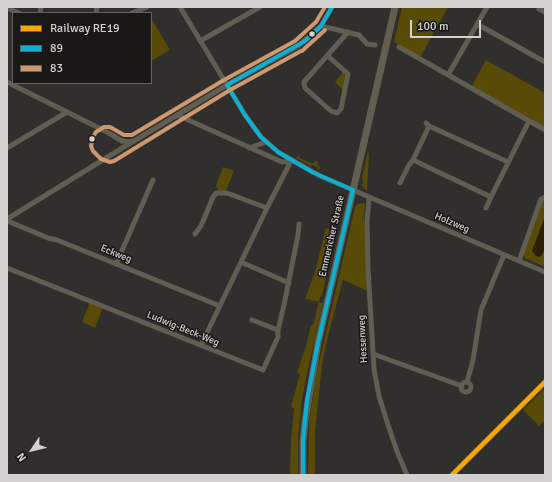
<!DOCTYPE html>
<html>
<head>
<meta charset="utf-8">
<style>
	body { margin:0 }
	#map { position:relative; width:552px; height:482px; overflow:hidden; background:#302f2e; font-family:Signika,sans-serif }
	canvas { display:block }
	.frame { position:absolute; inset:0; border:8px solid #d2d1cf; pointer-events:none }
	.legend { position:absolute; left:12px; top:12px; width:140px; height:72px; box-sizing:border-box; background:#191817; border:1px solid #636261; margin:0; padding:5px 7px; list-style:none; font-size:12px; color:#d2d1cf }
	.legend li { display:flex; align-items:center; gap:8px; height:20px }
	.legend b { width:20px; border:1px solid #636261 }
	.north { position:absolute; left:12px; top:430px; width:40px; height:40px; -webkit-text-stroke:3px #191817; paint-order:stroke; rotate:235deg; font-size:11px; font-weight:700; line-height:16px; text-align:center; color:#d2d1cf }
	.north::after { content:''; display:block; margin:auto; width:14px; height:18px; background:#d2d1cf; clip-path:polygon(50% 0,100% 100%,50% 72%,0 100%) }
	.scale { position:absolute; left:410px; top:20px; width:71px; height:18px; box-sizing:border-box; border:2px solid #d2d1cf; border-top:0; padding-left:5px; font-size:12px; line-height:14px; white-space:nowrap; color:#d2d1cf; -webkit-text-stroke:3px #191817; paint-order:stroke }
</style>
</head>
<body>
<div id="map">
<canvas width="552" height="482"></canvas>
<div class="frame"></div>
<ul class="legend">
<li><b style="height:5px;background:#f7a600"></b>Railway RE19</li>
<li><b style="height:5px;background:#0dafd3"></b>89</li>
<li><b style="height:5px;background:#cd976f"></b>83</li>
</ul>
<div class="north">N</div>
<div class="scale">100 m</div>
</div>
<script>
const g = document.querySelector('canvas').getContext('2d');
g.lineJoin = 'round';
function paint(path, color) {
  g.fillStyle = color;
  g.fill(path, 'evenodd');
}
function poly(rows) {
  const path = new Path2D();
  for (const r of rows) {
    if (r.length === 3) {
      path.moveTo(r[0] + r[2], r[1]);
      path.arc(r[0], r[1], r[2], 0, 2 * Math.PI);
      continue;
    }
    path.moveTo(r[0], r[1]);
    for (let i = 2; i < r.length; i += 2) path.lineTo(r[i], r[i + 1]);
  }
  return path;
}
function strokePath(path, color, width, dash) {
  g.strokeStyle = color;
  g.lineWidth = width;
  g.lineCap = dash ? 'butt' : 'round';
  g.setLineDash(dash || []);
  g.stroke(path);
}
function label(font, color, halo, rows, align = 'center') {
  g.font = font + ' Signika,sans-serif';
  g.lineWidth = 3;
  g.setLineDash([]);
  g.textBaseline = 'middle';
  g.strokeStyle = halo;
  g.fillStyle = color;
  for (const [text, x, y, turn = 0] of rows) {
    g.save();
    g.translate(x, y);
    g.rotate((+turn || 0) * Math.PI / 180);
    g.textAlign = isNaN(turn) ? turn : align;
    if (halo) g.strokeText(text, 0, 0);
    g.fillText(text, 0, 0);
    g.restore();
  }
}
paint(poly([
	[402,7,448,7,420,58,394,42],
	[151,18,170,50,151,61],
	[486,60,545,93,545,129,471,87],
	[343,72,345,75,343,90,335,82],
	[368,151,369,156,367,191,362,186,363,182,362,177],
	[300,154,299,158,313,164,315,161,318,162,317,165,320,167,319,170,317,169,318,167,312,165,311,166,296,158],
	[223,167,234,171,226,191,219,191,216,186],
	[545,199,545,267,525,258,523,255,543,200],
	[365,203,364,220,365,228,368,291,343,280,329,332,322,364,315,432,315,475,308,475,309,422,317,371,355,207,358,204],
	[326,228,336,232,322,296,320,297,319,302,323,303,308,369,302,399,298,439,298,475,290,475,291,440,294,408,291,407,300,374,297,373,306,346,311,325,313,325,319,302,305,299,315,272],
	[90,302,103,307,95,328,82,322],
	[545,388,545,420,539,426,523,410]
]), '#584a07');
paint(poly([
	[545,216,545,248,542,255,539,257,536,256,532,251]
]), '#2a2104');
strokePath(poly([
	[180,7,245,115,261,137,278,152,320,176,545,272],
	[7,8,19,13],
	[539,9,545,12],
	[40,13,41,7],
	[96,13,97,7],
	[132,13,147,7],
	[477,24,545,62],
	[321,26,359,35,367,44,375,45],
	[200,41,260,7],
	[399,47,545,130],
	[328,56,348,74,341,109,337,113,331,111,305,88,304,84,304,82,348,32],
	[448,75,487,7],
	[7,82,107,132,122,141,129,142,134,141,227,85,298,46,321,26,332,7],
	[177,115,282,162,291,161],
	[426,123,429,126,508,162],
	[7,148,67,112],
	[249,148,266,142],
	[413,160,491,197,529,121],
	[400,183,409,165,413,160,429,126],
	[369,198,367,221,368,268,374,369,379,396,388,425,398,454,407,475],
	[486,208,491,197],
	[7,219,10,222,48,238,57,240,220,306],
	[7,219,132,142],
	[195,234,201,226,213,197,216,193,227,193,267,208],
	[519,261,541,199,545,197],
	[241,262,289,283],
	[116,264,153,180],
	[7,268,263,370,278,337,278,330,284,305,298,235,299,224],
	[252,320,278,330],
	[201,345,267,208,291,161],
	[373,354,462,386],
	[467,382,473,360,481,310,504,255],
	[466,387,5]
]), '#605d52', 5);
strokePath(poly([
	[303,475,303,441,305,421,318,343,395,7]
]), '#635f50', 7);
strokePath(poly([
	[227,85,245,115,261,137,278,152,312,172,353,190],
	[227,85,305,41,321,26,332,7],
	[303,475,303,441,307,400,318,343,353,190]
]), '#0dafd3', 4);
strokePath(poly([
	[301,51,230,90,114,161,110,162,101,159,93,151,91,146,93,137,96,132,104,127,110,127,124,135,132,135,224,80,295,41,316,22,325,7],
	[302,51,325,30]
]), '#cd976f', 4);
strokePath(poly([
	[452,475,545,382]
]), '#f7a600', 5);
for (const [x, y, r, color] of [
	[312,34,3.5,"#d2d1cf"],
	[92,139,3.5,"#d2d1cf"]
]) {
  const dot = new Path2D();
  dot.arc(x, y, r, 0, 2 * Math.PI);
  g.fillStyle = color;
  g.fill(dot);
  strokePath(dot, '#191817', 1.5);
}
label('10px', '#d2d1cf', '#191817', [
	["Holzweg",452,223,23],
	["Emmericher Straße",332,236,-77],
	["Eckweg",116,254,22],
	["Ludwig-Beck-Weg",183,329,22],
	["Hessenweg",363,339,-93]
]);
</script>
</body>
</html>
